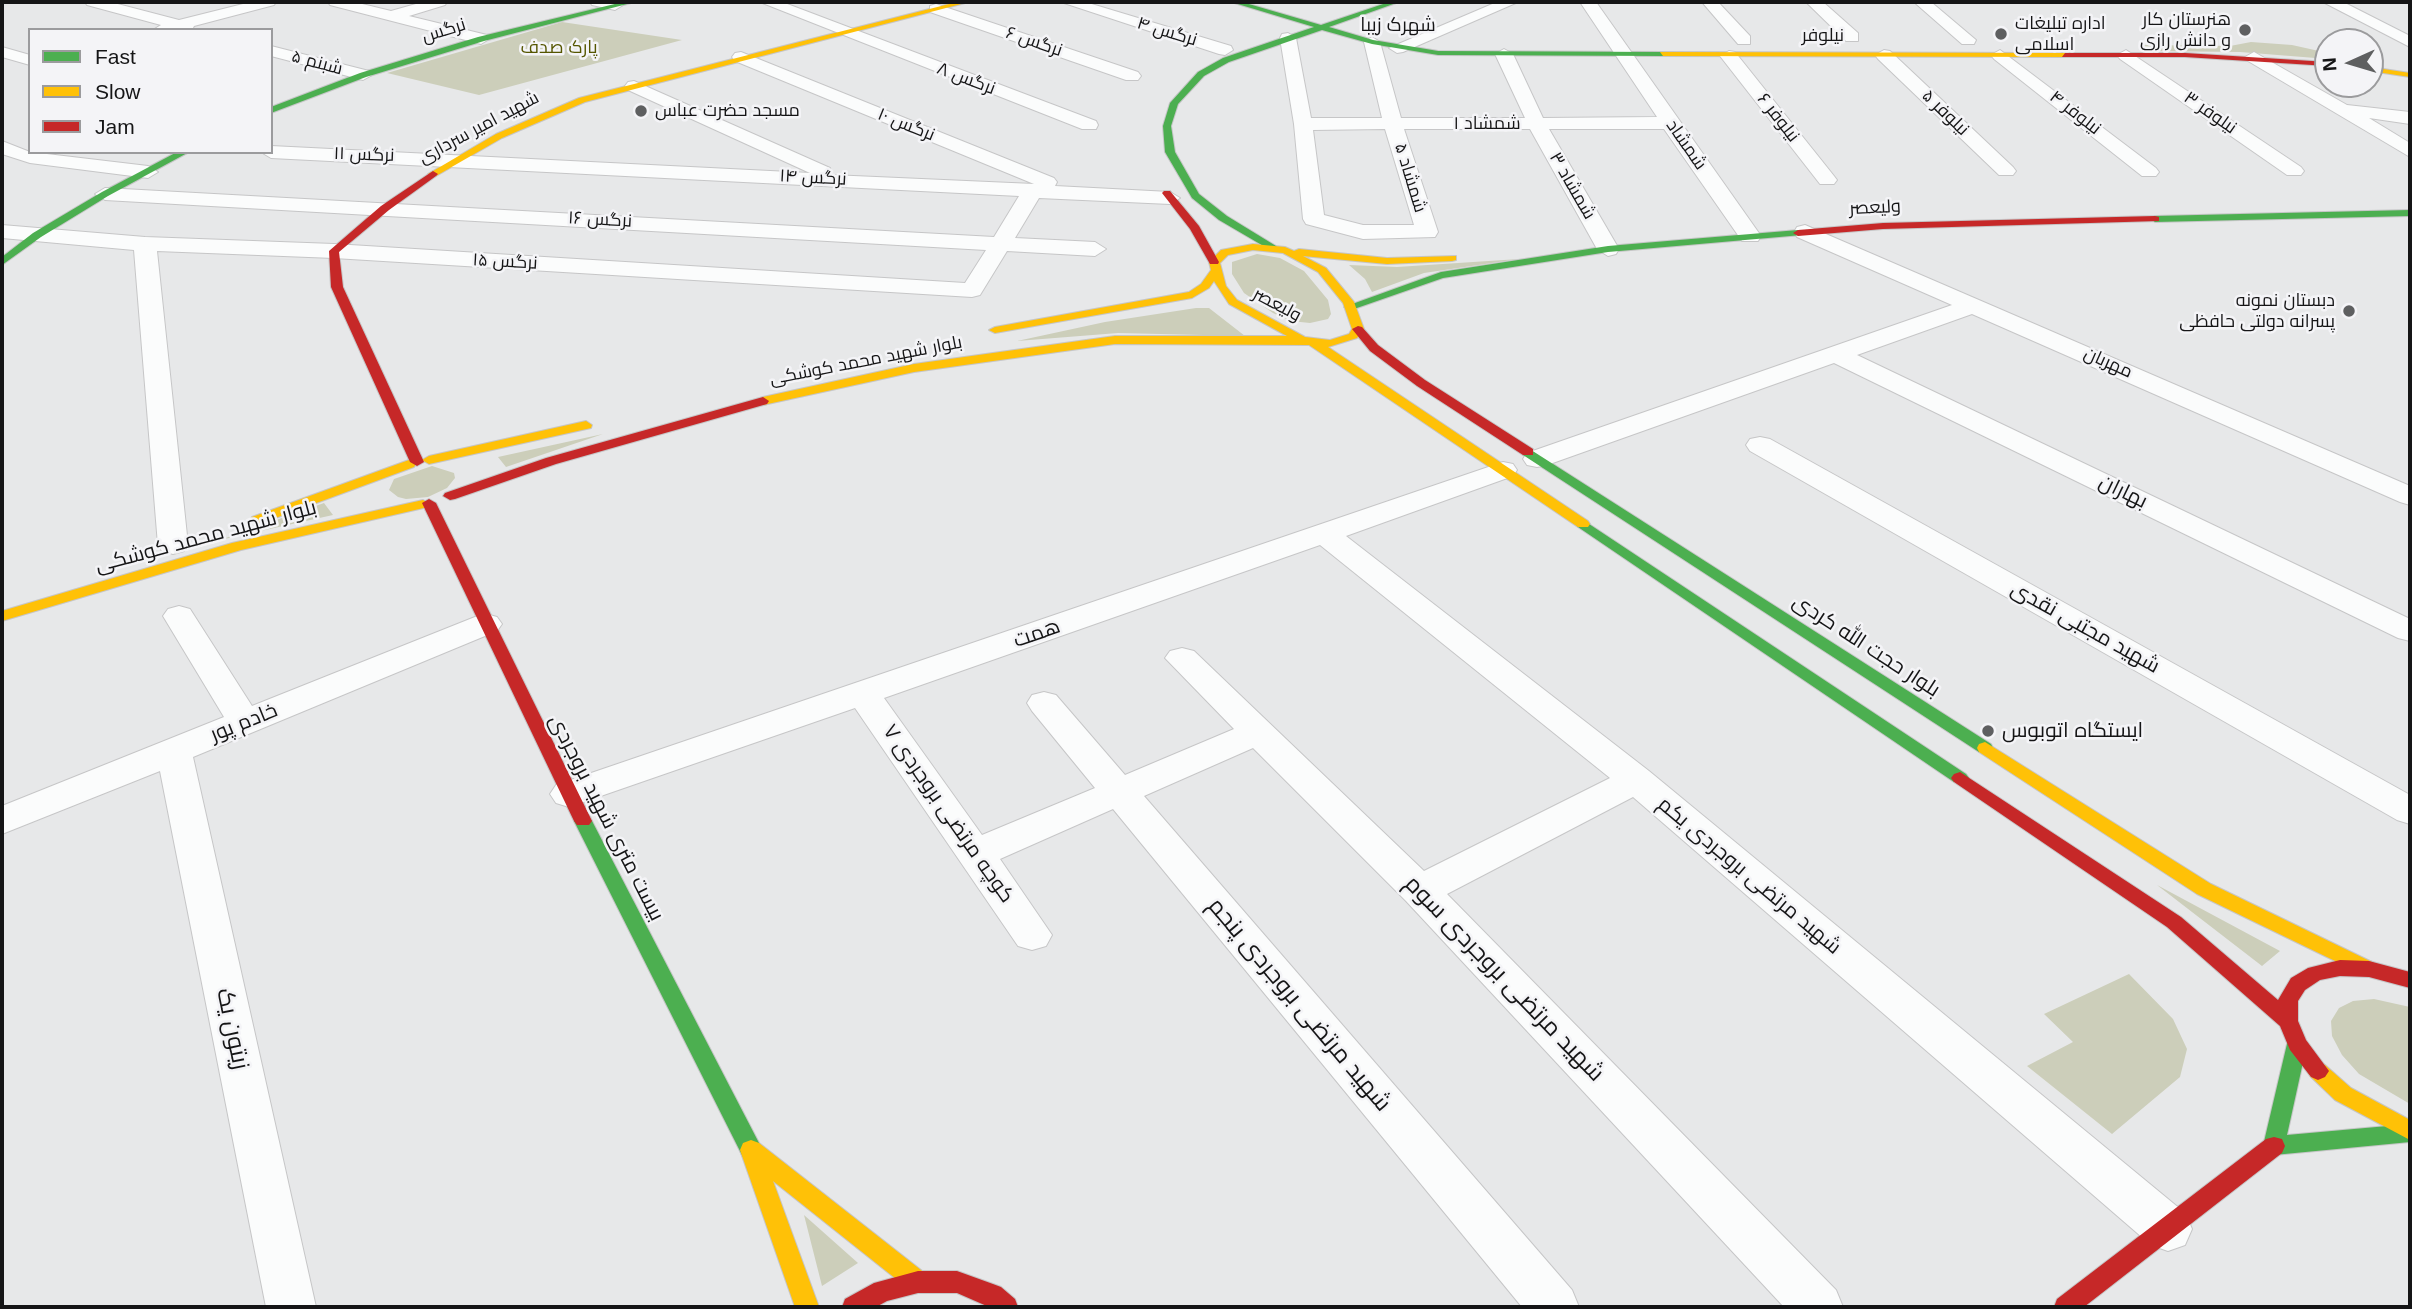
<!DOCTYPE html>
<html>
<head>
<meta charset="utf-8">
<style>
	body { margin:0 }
	#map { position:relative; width:2412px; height:1309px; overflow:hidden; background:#e7e8e9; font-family:Arial,sans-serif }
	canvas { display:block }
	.frame { position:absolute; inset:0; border:4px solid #151516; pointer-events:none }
	.legend { position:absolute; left:28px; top:28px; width:245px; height:126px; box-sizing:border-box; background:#f4f4f7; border:2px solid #9b9b9d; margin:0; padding:9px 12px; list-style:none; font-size:21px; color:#151516 }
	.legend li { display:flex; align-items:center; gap:14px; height:35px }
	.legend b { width:35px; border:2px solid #9b9b9d }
	.north { position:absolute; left:2314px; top:28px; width:70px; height:70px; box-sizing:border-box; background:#f4f4f7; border:2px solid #9b9b9d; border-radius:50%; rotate:266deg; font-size:19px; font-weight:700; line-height:28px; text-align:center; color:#151516 }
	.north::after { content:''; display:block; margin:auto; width:24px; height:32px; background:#5e5f60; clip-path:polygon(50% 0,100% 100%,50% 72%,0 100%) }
</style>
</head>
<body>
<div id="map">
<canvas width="2412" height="1309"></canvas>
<div class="frame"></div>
<ul class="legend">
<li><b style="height:9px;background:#4caf50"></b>Fast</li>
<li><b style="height:9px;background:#ffc107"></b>Slow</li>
<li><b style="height:9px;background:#c62828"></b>Jam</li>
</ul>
<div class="north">N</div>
</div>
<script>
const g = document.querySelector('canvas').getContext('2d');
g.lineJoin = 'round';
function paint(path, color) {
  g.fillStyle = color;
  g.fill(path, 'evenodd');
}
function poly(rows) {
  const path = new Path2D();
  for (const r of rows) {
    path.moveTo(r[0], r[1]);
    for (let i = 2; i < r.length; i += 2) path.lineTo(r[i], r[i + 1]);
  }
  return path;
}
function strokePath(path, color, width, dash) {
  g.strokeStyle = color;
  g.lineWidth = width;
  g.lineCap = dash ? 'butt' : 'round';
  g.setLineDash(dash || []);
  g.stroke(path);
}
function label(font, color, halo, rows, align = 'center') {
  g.font = font + ' Arial,Cairo,sans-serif';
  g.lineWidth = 5;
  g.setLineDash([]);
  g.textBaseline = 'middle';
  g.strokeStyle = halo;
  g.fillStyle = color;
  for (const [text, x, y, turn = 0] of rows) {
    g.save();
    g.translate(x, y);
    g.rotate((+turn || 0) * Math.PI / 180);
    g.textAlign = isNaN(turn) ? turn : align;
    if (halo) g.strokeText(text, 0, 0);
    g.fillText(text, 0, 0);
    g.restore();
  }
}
paint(poly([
	[562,22,682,40,479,95,387,73],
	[2251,42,2292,45,2328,53,2328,59,2240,52,2152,51,2141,45,2230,46],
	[1257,254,1280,258,1304,271,1328,300,1331,314,1328,319,1310,323,1291,321,1273,313,1244,293,1232,274,1232,262],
	[1519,259,1424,273,1372,292,1365,279,1349,265,1397,267],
	[1196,308,1209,308,1245,336,1118,333,1017,341,1105,322],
	[603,434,506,467,498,457],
	[432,466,454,473,455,478,447,488,428,497,406,499,398,497,389,490,394,479],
	[324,503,333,515,220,540],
	[2157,885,2280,951,2262,966],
	[2129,974,2173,1019,2187,1049,2180,1077,2112,1134,2027,1066,2073,1042,2044,1014],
	[2374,999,2410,1007,2410,1104,2359,1074,2342,1055,2332,1036,2331,1021,2339,1008,2353,1001],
	[804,1215,858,1263,822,1286]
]), '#ccceba');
const street = poly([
	[85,2,110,2,179,20,251,2,276,2,274,5,194,26,192,30,153,30,161,25,87,5,85,2],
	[328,2,354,2,391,11,423,2,447,2,445,5,409,16,487,35,489,39,481,44,330,5,328,2],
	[590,2,621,2,623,5,615,10,592,5,590,2],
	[760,2,782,2,1096,121,1098,125,1096,129,1082,129,760,2],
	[1061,2,1085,2,1231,46,1233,50,1225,55,1219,54,1061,2],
	[1497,2,1518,2,1403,52,1397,53,1389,48,1497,2],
	[1580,2,1596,2,1761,236,1758,241,1742,241,1664,129,1549,129,1619,249,1616,254,1608,256,1597,249,1530,129,1404,129,1438,232,1435,237,1363,239,1306,224,1303,219,1294,124,1280,38,1282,34,1288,33,1296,38,1311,118,1382,118,1364,42,1372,37,1380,42,1401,118,1525,118,1495,54,1504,49,1513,54,1543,118,1657,117,1580,2],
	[1385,129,1414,225,1363,225,1324,215,1313,130,1385,129],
	[1702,2,1718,2,1750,36,1750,44,1738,44,1702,2],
	[1806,2,1823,2,1858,33,1858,41,1846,41,1806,2],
	[1914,2,1931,2,1976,40,1974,44,1962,44,1914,2],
	[2323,2,2343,2,2410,36,2410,47,2323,2],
	[936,4,1138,72,1141,76,1138,80,1126,80,930,12,930,6,936,4],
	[271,46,369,71,372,75,363,80,271,56,271,46],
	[2,47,30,55,30,65,2,57,2,47],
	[1884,50,1890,51,2013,167,2016,171,2013,175,1999,175,1878,59,1875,55,1884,50],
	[2000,50,2156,168,2159,172,2156,176,2142,176,1994,59,1991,55,2000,50],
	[2126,50,2301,167,2304,171,2301,175,2287,175,2120,59,2117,55,2126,50],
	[1729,51,1735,52,1834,176,1837,180,1834,184,1820,184,1720,56,1729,51],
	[741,52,1054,178,1057,182,1055,186,1170,192,1180,198,1170,204,1039,198,1015,238,1095,242,1106,249,1095,256,1007,251,980,295,972,297,334,258,157,251,188,545,184,551,173,554,162,551,158,545,134,250,2,238,2,225,145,237,334,244,965,283,986,250,105,200,95,194,105,188,994,237,1019,196,271,158,261,152,271,152,271,146,810,173,628,90,625,86,628,82,634,81,830,168,831,175,1034,184,735,61,732,57,735,53,741,52],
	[2254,52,2347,105,2410,112,2410,124,2369,118,2410,143,2410,157,2248,61,2245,57,2254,52],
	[2,141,30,152,148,166,158,172,148,178,30,163,2,154,2,141],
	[1805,225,2410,486,2410,505,2400,502,1972,314,1857,355,2410,619,2410,641,2398,638,1834,363,1547,465,1537,467,1527,465,1523,459,1527,453,1952,305,1797,237,1794,232,1797,227,1805,225],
	[1760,437,1770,439,2410,795,2410,824,2397,820,1750,451,1746,445,1750,439,1760,437],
	[1503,462,1513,464,1517,470,1513,476,1346,536,1649,771,2185,1213,2192,1229,2185,1245,2168,1251,2151,1245,1633,797,1447,894,1836,1290,1843,1307,1784,1307,1406,901,1253,748,1144,796,1572,1290,1579,1307,1522,1307,1113,809,1000,859,1052,935,1046,946,1032,950,1018,946,855,708,569,807,556,803,550,794,556,785,1503,462],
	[1320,545,1610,778,1424,871,1194,651,1182,648,1170,651,1165,658,1234,729,1125,775,1056,695,1044,692,1032,695,1027,703,1032,711,1095,788,982,835,884,698,1320,545],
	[179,606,190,609,252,706,475,617,486,614,497,617,502,624,497,631,193,757,316,1307,266,1307,160,771,2,834,2,806,224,717,163,616,168,609,179,606]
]);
const fast = poly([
	[623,2,635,2,484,41,366,77,271,113,271,107,360,73,478,37,623,2],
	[1231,2,1242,2,1321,25,1389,2,1399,2,1329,27,1373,40,1438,51,1663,52,1667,54,1663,56,1438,55,1372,44,1322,30,1229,62,1204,76,1178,104,1171,126,1175,152,1199,194,1227,216,1276,246,1277,248,1272,251,1219,220,1192,198,1165,152,1163,126,1170,103,1198,72,1223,58,1314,27,1231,2],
	[177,152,189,152,108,196,41,237,2,265,2,257,33,233,102,192,177,152],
	[2410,210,2410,216,2155,222,2150,219,2155,216,2410,210],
	[1798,230,1802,231,1802,235,1608,252,1443,278,1354,309,1344,307,1441,272,1608,246,1798,230],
	[1528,448,1991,744,1993,748,1991,752,1979,752,1523,455,1523,449,1528,448],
	[1583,520,1966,774,1969,778,1966,782,1954,782,1578,527,1576,524,1583,520],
	[583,815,589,817,592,821,759,1143,762,1150,759,1157,751,1160,743,1157,574,821,577,817,583,815],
	[2297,1036,2304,1038,2307,1044,2287,1135,2410,1124,2410,1142,2274,1155,2266,1153,2263,1146,2287,1044,2290,1038,2297,1036]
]);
const slow = poly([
	[957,2,969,2,585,102,502,138,436,176,428,174,496,134,579,98,957,2],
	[1660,52,2065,53,2069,55,2065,57,1663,56,1660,52],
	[2370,67,2410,73,2410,77,2370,71,2370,67],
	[1253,244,1285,247,1294,251,1299,249,1387,258,1456,256,1456,260,1452,261,1387,264,1303,256,1326,268,1354,302,1364,329,1357,338,1328,347,1588,521,1590,524,1588,527,1578,527,1309,345,1115,344,914,372,763,405,757,401,763,397,914,364,1115,336,1287,336,1229,304,1214,281,1209,288,1192,298,995,333,989,330,995,327,1189,292,1201,284,1211,270,1209,262,1221,250,1253,244],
	[1253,250,1283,253,1318,272,1343,303,1352,329,1349,334,1330,340,1305,337,1237,300,1226,286,1220,263,1228,255,1253,250],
	[586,421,592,425,591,428,429,464,422,460,429,456,586,421],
	[409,460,416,464,414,467,262,523,257,524,250,520,252,517,409,460],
	[423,500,430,504,428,507,241,550,2,621,2,611,232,543,423,500],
	[1985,742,2211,884,2376,964,2379,969,2376,974,2369,977,2362,974,2197,894,1979,752,1977,748,1979,744,1985,742],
	[2318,1062,2325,1065,2351,1088,2410,1120,2410,1140,2335,1100,2311,1077,2307,1071,2311,1065,2318,1062],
	[751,1140,759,1143,926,1274,930,1282,926,1290,918,1293,910,1290,773,1181,819,1307,795,1307,740,1150,743,1143,751,1140]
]);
const jam = poly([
	[2065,53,2185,53,2328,62,2328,66,2185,57,2062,57,2065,53],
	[433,171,438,174,436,176,389,210,339,252,343,287,424,462,417,466,410,462,331,287,329,251,381,206,433,171],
	[1164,191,1170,191,1199,226,1219,262,1218,264,1210,264,1190,229,1162,193,1164,191],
	[2155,216,2159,217,2159,221,1883,229,1798,236,1793,233,1798,230,1883,223,2155,216],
	[1358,326,1362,327,1378,345,1425,380,1533,449,1533,455,1523,455,1417,386,1370,351,1352,329,1358,326],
	[763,397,769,401,767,404,556,464,455,499,450,500,443,496,445,493,546,458,763,397],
	[429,499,436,503,592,821,589,825,577,825,574,821,422,503,429,499],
	[1960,772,2181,917,2278,1000,2291,978,2308,968,2340,960,2369,961,2410,972,2410,988,2369,977,2340,976,2320,980,2305,990,2298,1001,2298,1021,2306,1040,2329,1071,2325,1077,2318,1080,2311,1077,2290,1050,2280,1026,2167,927,1954,782,1951,778,1954,774,1960,772],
	[2274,1137,2282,1139,2285,1146,2282,1153,2084,1307,2054,1307,2057,1299,2266,1139,2274,1137],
	[918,1271,957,1271,993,1284,1001,1287,1015,1299,1018,1307,989,1307,957,1293,918,1293,887,1301,876,1307,842,1307,845,1299,874,1283,918,1271]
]);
strokePath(street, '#c6c6c7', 2);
strokePath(fast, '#c6c6c7', 2);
strokePath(slow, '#c6c6c7', 2);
strokePath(jam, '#c6c6c7', 2);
paint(street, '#fbfcfc');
paint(fast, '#4caf50');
paint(slow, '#ffc107');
paint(jam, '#c62828');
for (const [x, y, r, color] of [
	[2245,30,7,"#5e5f60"],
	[2001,34,7,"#5e5f60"],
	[641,111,7,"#5e5f60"],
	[2349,311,7,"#5e5f60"],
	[1988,731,7,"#5e5f60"]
]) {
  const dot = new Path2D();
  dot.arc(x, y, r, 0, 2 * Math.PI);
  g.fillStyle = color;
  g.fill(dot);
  strokePath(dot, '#f4f4f7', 2.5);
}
label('18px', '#151516', '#f4f4f7', [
	["هنرستان کار",2231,20],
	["و دانش رازی",2231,41],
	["اداره تبلیغات",2015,24,"left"],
	["اسلامی",2015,45,"left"],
	["مسجد حضرت عباس",655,111,"left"],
	["دبستان نمونه",2335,301],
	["پسرانه دولتی حافظی",2335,322]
], 'right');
label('18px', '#151516', '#f4f4f7', [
	["نرگس",444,31,-17],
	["نرگس ۴",1167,32,17],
	["نیلوفر",1823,36],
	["نرگس ۶",1034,42,19],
	["شبنم ۵",317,63,15],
	["نرگس ۸",966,79,21],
	["نیلوفر ۵",1945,113,44],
	["نیلوفر ۴",2075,113,38],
	["نیلوفر ۳",2210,113,35],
	["نیلوفر ۶",1778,118,52],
	["شمشاد ۱",1487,124],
	["نرگس ۱۰",906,125,22],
	["شهید امیر سرداری",479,128,-28],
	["شمشاد",1686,145,55],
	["نرگس ۱۱",364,155,2],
	["نرگس ۱۴",813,178,3],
	["شمشاد ۵",1410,178,73],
	["شمشاد ۳",1572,186,60],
	["ولیعصر",1875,208,-3],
	["نرگس ۱۶",600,220,3],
	["نرگس ۱۵",505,262,3],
	["ولیعصر",1277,305,28],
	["بلوار شهید محمد کوشکی",866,361,-11],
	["مهربان",2108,363,24]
]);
label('18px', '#555600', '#f4f4f7', [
	["پارک صدف",559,48]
]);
label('19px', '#151516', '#f4f4f7', [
	["شهرک زیبا",1398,26]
]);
label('21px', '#151516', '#f4f4f7', [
	["بهاران",2123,492,26],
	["بلوار شهید محمد کوشکی",206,537,-15],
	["شهید مجتبی نقدی",2085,628,29],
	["همت",1037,634,-19],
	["بلوار حجت الله کردی",1866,646,33],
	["خادم پور",244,723,-22],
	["کوچه مرتضی بروجردی ۷",948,814,55],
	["بیست متری شهید بروجردی",606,818,63],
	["شهید مرتضی بروجردی یکم",1749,876,40]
]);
label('21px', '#151516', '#f4f4f7', [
	["ایستگاه اتوبوس",2002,731]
], 'left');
label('24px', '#151516', '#f4f4f7', [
	["شهید مرتضی بروجردی سوم",1504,979,46],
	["شهید مرتضی بروجردی پنجم",1299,1005,50],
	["زیتون یک",232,1029,78]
]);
</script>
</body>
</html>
